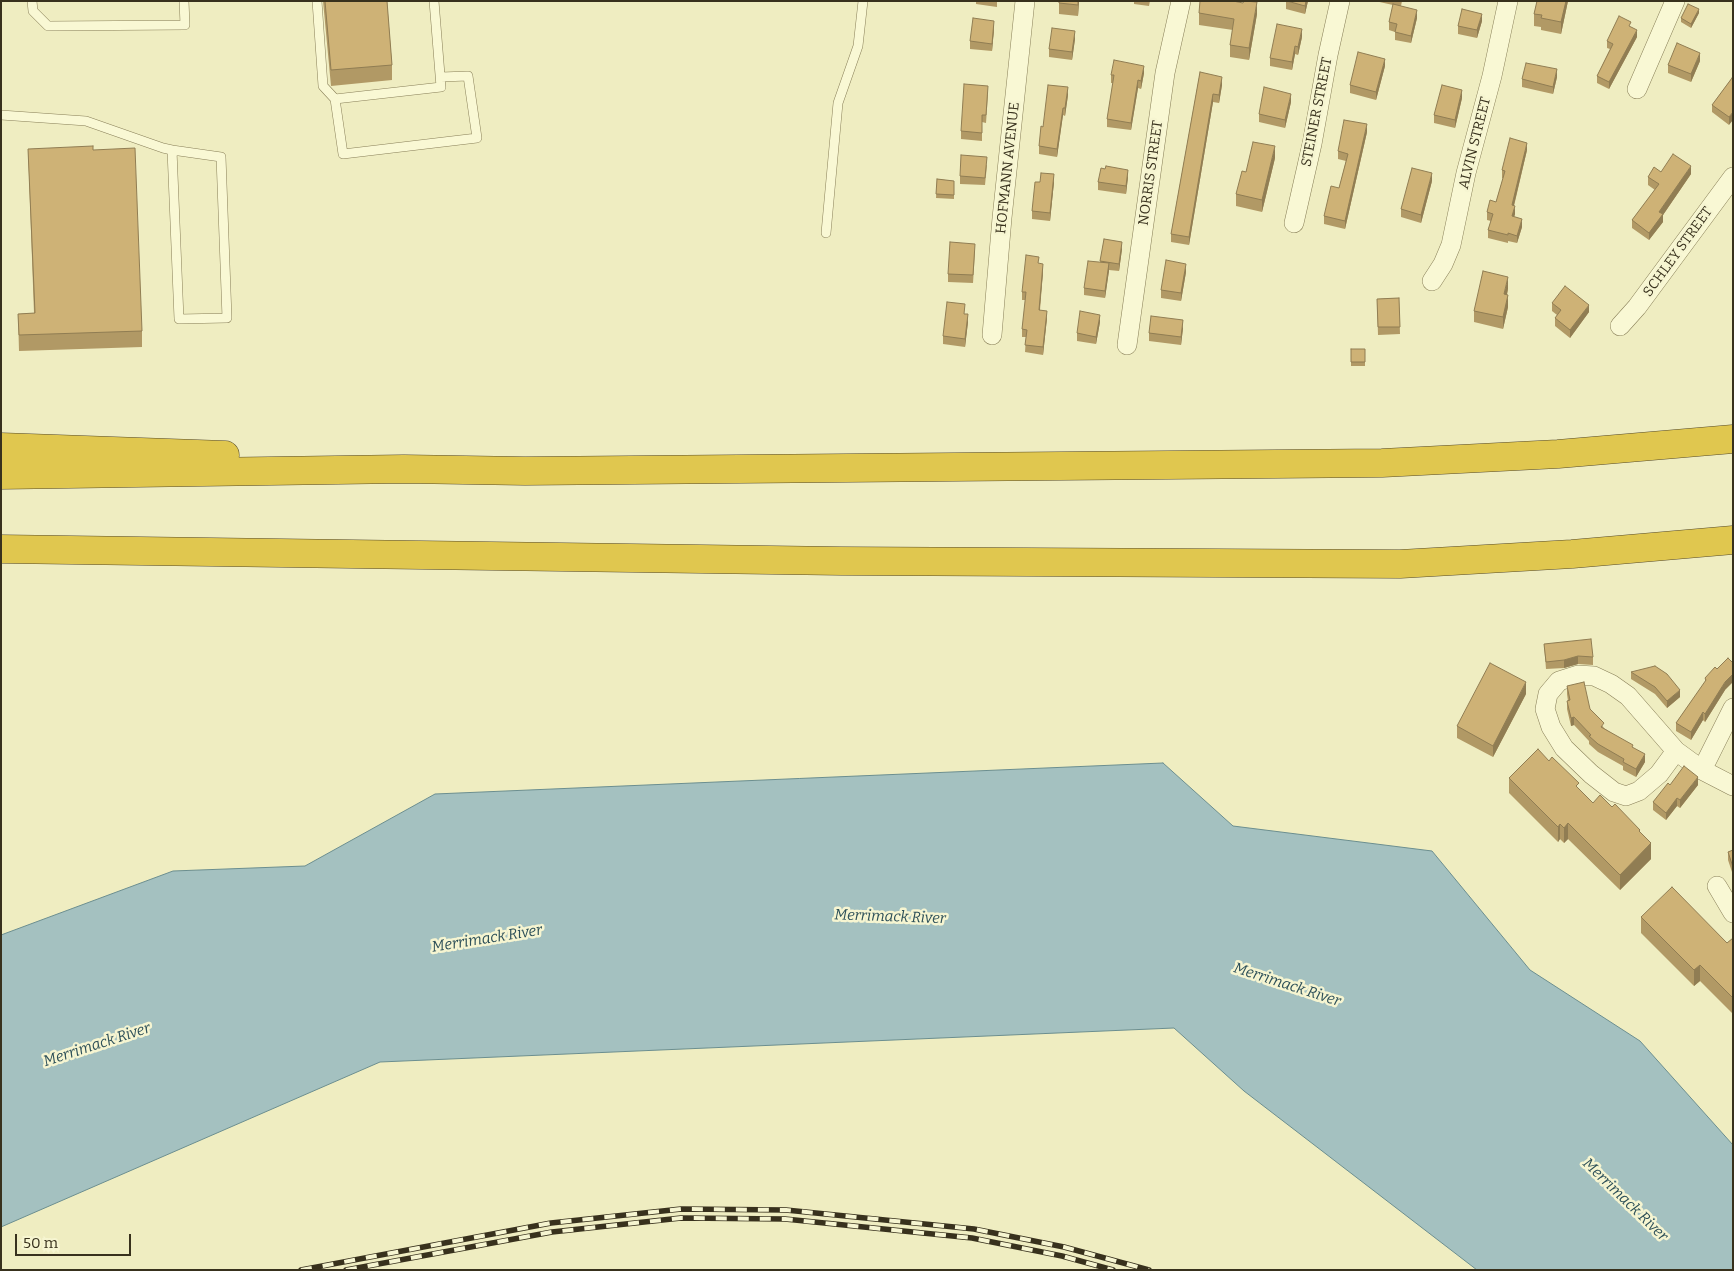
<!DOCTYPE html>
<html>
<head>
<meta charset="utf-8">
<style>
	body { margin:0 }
	#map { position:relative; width:1734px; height:1271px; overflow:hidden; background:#efedc1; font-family:Bitter,serif }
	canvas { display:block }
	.frame { position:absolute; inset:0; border:2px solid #38311d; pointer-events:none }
	.scale { position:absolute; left:15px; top:1234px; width:116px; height:22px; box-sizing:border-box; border:2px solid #38311d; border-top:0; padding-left:6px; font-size:15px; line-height:18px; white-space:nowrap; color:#38311d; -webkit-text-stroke:4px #f6f5d1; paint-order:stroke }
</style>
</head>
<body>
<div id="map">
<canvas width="1734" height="1271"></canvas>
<div class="frame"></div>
<div class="scale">50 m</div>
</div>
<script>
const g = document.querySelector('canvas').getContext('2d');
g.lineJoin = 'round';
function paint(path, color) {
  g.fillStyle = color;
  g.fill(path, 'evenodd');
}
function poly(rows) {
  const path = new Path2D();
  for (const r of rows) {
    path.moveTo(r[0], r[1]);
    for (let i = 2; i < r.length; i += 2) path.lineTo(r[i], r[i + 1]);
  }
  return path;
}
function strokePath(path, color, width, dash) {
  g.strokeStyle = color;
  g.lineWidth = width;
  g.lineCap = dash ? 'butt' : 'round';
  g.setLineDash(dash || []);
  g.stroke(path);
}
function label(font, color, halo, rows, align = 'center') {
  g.font = font + ' Bitter,serif';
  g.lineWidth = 5;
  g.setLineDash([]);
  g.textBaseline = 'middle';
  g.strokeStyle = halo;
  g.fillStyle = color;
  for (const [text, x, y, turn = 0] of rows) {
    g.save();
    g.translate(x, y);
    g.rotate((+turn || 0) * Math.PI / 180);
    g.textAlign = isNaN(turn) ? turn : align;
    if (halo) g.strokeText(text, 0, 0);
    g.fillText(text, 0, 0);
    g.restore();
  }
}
const water = poly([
	[1163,763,1233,826,1432,851,1530,970,1640,1041,1733,1145,1733,1270,1477,1270,1244,1091,1174,1028,380,1062,1,1227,1,935,173,871,305,866,435,794,1163,763]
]);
paint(water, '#a4c1c0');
strokePath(water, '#6b8e8f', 1);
const lane = poly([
	[32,1,33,11,48,26,185,25,184,1],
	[317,1,323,86,335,99,441,87,434,1],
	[335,99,343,154,477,138,468,76,441,77],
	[1,115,86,121,163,148,172,150,221,157,227,318,179,319,172,150],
	[826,233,838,103,858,46,863,1]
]);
const street = poly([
	[1637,89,1675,1],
	[1294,223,1312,144,1328,55,1340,1],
	[1432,281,1443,264,1451,245,1466,173,1492,76,1508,1],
	[1620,326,1637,307,1733,177],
	[992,335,1002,218,1025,1],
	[1127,345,1165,73,1181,1],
	[1676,751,1659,774,1639,791,1626,796,1614,792,1591,774,1564,748,1551,727,1545,709,1548,694,1559,681,1578,675,1594,676,1611,684,1628,696,1676,751,1702,770,1733,786],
	[1702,770,1733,708],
	[1717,886,1733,913]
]);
const highway = poly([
	[1,447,225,455],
	[1,475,404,469,525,471,1382,463,1558,454,1733,439],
	[1,549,841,561,1400,564,1572,554,1733,540]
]);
strokePath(lane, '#887f58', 10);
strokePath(street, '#887f58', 20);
strokePath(highway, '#564b2d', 29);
strokePath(lane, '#f9f8d4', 9);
strokePath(street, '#f9f8d4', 19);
strokePath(highway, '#e0c74f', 28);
const rail = poly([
	[301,1270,551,1223,681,1209,786,1210,974,1229,1064,1247,1149,1270],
	[346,1270,552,1232,681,1218,785,1219,972,1238,1062,1256,1113,1270]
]);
strokePath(rail, '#38311d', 5.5);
strokePath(rail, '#f6f5d1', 4, [11]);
paint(poly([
	[323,1,387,1,392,65,392,80,331,86],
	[976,1,997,1,997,7,976,4],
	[1059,1,1079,1,1078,16,1059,14],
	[1134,1,1150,1,1149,6,1134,4],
	[1286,1,1308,1,1305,14,1286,9],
	[1375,1,1402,1,1401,6,1417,18,1411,43,1395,40,1395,32,1389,30,1389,22,1393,5],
	[1537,1,1568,1,1561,34,1541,30,1541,27,1534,26,1534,14],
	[1243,3,1257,14,1249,60,1230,57,1230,45,1233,30,1199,25,1199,13],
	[1699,13,1691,28,1681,22,1681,18],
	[1482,21,1477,38,1458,34,1458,26],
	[1631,27,1637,37,1609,89,1597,83,1597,76,1610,49,1607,48,1607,41],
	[994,29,992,51,970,49,970,41],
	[1302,37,1298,55,1295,54,1292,70,1270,66,1270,58],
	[1075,39,1072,60,1049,57,1049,49],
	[1700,61,1691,82,1668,73,1668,65],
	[1385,66,1376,100,1350,93,1350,85],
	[1200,72,1222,85,1219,103,1213,102,1189,245,1171,242,1171,234],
	[1144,73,1141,89,1138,88,1131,130,1107,127,1107,119,1113,83,1111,83,1111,75],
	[1557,77,1553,94,1522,87,1522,79],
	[1732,78,1729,125,1712,112,1712,105],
	[988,94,986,123,982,122,982,141,961,139,961,131],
	[1068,95,1065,116,1063,115,1057,157,1039,154,1039,146,1043,127],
	[1462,98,1455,128,1434,123,1434,115],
	[1291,102,1285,128,1259,122,1259,114],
	[1367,132,1345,229,1324,224,1324,216,1339,188,1346,161,1338,159,1338,151],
	[28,149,93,150,142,331,142,347,19,351,18,314,34,313],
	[1527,150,1514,206,1515,214,1514,217,1522,227,1517,243,1508,241,1508,243,1488,238,1488,230,1491,221,1487,220,1487,212,1496,202,1503,178,1502,178,1502,170],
	[1275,158,1262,212,1236,206,1236,194,1246,172],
	[987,165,985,185,960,184,960,176],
	[1661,172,1691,174,1663,215,1663,222,1649,240,1632,228,1632,220,1655,190,1648,185,1648,177],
	[1128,177,1126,194,1098,190,1098,182],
	[937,179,954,181,954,199,936,198],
	[1432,181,1421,223,1401,217,1401,209],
	[1040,182,1054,182,1050,221,1032,219,1032,211],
	[1104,239,1122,249,1119,271,1109,270,1105,298,1084,295,1084,288,1100,263],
	[975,251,973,283,948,282,948,274],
	[1039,264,1043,272,1040,310,1047,318,1043,355,1025,352,1026,337,1022,337,1022,329,1026,300,1022,300,1022,292],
	[1186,272,1181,301,1161,298,1161,290],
	[1508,289,1507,295,1508,307,1503,329,1474,322,1474,311],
	[1399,298,1400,334,1378,335,1377,299],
	[1552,303,1589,312,1570,338,1555,326,1555,318,1557,315,1552,311],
	[965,314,968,322,965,347,943,344,943,336],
	[1100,322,1096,344,1077,341,1077,333],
	[1183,328,1181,345,1149,341,1149,333],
	[1351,349,1365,349,1365,366,1351,366],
	[1544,644,1593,657,1593,665,1578,664,1564,668,1546,669],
	[1631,672,1680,697,1667,708,1655,694,1631,679],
	[1705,678,1725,690,1705,722,1703,720,1691,740,1676,731,1676,723,1705,682],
	[1567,686,1590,709,1604,728,1633,748,1645,762,1636,777,1623,770,1623,766,1598,752,1589,744,1589,741,1574,725,1571,726,1567,709,1567,701,1568,701,1567,694],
	[1526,694,1493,757,1457,738,1457,726],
	[1509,778,1579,789,1593,803,1612,807,1640,833,1651,859,1620,890,1568,839,1564,843,1560,839,1558,842,1509,793],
	[1670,785,1698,785,1680,808,1677,806,1666,820,1653,810,1653,802],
	[1733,850,1733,875,1728,860,1728,852],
	[1641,917,1727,943,1733,938,1733,1014,1700,981,1694,986,1641,933]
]), '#b19965');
paint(poly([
	[1078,1,1079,1,1078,16],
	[1306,1,1308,1,1305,14,1305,6],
	[1566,1,1568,1,1561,34,1561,22],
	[1257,2,1257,14,1249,60,1249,48],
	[1699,9,1699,13,1691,28,1691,24],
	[1417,10,1417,18,1411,43,1411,36],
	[1482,14,1482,21,1477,38,1477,30],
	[994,21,994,29,992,51,992,44],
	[1302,29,1302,37,1298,55,1298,47],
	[1637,30,1637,37,1609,89,1609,82],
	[1075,31,1075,39,1072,60,1072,52],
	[1295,46,1295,54,1292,70,1292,62],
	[1700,53,1700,61,1691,82,1691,74],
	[1385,59,1385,66,1376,100,1376,92],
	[1144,66,1144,73,1141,89,1141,81],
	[1557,69,1557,77,1553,94,1553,87],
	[1222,77,1222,85,1219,103,1219,95],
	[1138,80,1138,88,1131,130,1131,123],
	[1068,87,1068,95,1065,116,1065,108],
	[1462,90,1462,98,1455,128,1455,120],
	[1213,94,1213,102,1189,245,1189,237],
	[1291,94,1291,102,1285,128,1285,120],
	[1063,108,1063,115,1057,157,1057,149],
	[1733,112,1733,120,1729,125,1729,117],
	[1367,124,1367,132,1345,229,1345,221],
	[1527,143,1527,150,1512,213,1512,205],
	[1275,146,1275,158,1262,212,1262,200],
	[1691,166,1691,174,1663,215,1663,222,1649,240,1649,233,1659,212],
	[1128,170,1128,177,1126,194,1126,186],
	[1432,173,1432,181,1421,223,1421,215],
	[1054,174,1054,182,1050,221,1050,213],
	[1515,206,1515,214,1512,224,1512,216],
	[1522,219,1522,227,1517,243,1517,236],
	[1122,242,1122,249,1119,271,1119,264],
	[1109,263,1109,271,1105,298,1105,291],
	[1043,264,1043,272,1039,317,1039,310],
	[1186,264,1186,272,1181,301,1181,293],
	[1508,277,1508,289,1504,306,1504,294],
	[1508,295,1508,307,1503,329,1503,317],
	[1589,305,1589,312,1570,338,1570,330],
	[1047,311,1047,318,1043,355,1043,347],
	[968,314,968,322,965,347,965,339],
	[1100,315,1100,322,1096,344,1096,337],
	[1183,320,1183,328,1181,345,1181,337],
	[1578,656,1578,664,1564,668,1564,660],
	[1733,674,1733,682,1725,690,1705,722,1705,714,1725,682],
	[1526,682,1526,694,1493,757,1493,746],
	[1680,690,1680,697,1667,708,1667,701],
	[1703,712,1703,720,1691,740,1691,732],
	[1574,717,1574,725,1571,726,1571,718],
	[1645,754,1645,762,1636,777,1636,769],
	[1698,777,1698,785,1680,808,1680,800],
	[1677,798,1677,806,1666,820,1666,813],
	[1568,823,1568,839,1564,843,1564,828],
	[1560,824,1560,839,1558,842,1558,827],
	[1651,843,1651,859,1620,890,1620,875],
	[1700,965,1700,981,1694,986,1694,970]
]), '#907d53');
const building = poly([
	[325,1,387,1,392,65,331,70,325,1],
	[1059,1,1078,1,1078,5,1059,3,1059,1],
	[1200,1,1233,1,1243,3,1244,1,1257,2,1249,48,1230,45,1234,19,1199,13,1200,1],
	[1287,1,1306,1,1305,6,1287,1],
	[1537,1,1566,1,1561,22,1541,18,1542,15,1534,14,1537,1],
	[1393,4,1417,10,1411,36,1395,32,1397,24,1389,22,1393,4],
	[1688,4,1699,9,1691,24,1681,18,1688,4],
	[1462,9,1482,14,1477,30,1458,26,1462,9],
	[1619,16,1631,22,1629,26,1637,30,1609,82,1597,76,1613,44,1607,41,1619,16],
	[973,18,994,21,992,44,970,41,973,18],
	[1277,24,1302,29,1298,47,1295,46,1292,62,1270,58,1277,24],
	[1052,28,1075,31,1072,52,1049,49,1052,28],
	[1677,43,1700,53,1691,74,1668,65,1677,43],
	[1358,52,1385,59,1376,92,1350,85,1358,52],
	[1114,60,1144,66,1141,81,1138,80,1131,123,1107,119,1114,75,1111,75,1114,60],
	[1526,63,1557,69,1553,87,1522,79,1526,63],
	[1200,72,1222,77,1219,95,1213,94,1189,237,1171,234,1200,72],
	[1732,78,1733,79,1733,112,1729,117,1712,105,1732,78],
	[964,84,988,86,986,115,982,115,982,133,961,131,964,84],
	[1048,85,1068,87,1065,108,1063,108,1057,149,1039,146,1041,126,1043,127,1048,85],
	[1442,85,1462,90,1455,120,1434,115,1442,85],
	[1264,87,1291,94,1285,120,1259,114,1264,87],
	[1344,120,1367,124,1345,221,1324,216,1331,186,1339,188,1348,154,1338,151,1344,120],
	[1510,138,1527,143,1512,205,1515,206,1512,216,1522,219,1517,236,1508,233,1508,235,1488,230,1493,214,1487,212,1490,200,1496,202,1505,171,1502,170,1510,138],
	[1253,142,1275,146,1262,200,1236,194,1242,171,1246,172,1253,142],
	[93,146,93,150,135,148,142,331,19,335,18,314,35,313,28,149,93,146],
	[1673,154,1691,166,1659,212,1663,214,1649,233,1632,220,1659,184,1648,177,1654,167,1661,172,1673,154],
	[961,155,987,157,985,178,960,176,961,155],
	[1106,166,1128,170,1126,186,1098,182,1101,168,1105,169,1106,166],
	[1412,168,1432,173,1421,215,1401,209,1412,168],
	[1041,173,1054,174,1050,213,1032,211,1035,182,1040,182,1041,173],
	[937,179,954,181,954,195,936,194,937,179],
	[1104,239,1122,242,1119,264,1100,261,1104,239],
	[950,242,975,244,973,275,948,274,950,242],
	[1026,255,1039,257,1038,263,1043,264,1039,310,1047,311,1043,347,1025,345,1027,330,1022,329,1026,292,1022,292,1026,255],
	[1166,260,1186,264,1181,293,1161,290,1166,260],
	[1088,261,1109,263,1105,291,1084,288,1088,261],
	[1483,271,1508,277,1504,294,1508,295,1503,317,1474,311,1483,271],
	[1565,286,1589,305,1570,330,1555,318,1561,310,1552,303,1565,286],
	[1399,298,1400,327,1378,327,1377,299,1399,298],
	[947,302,965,304,964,314,968,314,965,339,943,336,947,302],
	[1080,311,1100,315,1096,337,1077,333,1080,311],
	[1151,316,1183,320,1181,337,1149,333,1151,316],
	[1351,349,1365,349,1365,362,1351,362,1351,349],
	[1591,639,1593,657,1578,656,1564,660,1546,662,1544,644,1591,639],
	[1728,658,1733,663,1733,674,1725,682,1705,714,1703,712,1691,732,1676,723,1706,680,1705,678,1715,667,1717,669,1728,658],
	[1490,663,1526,682,1493,746,1457,726,1490,663],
	[1655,666,1667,674,1680,690,1667,701,1655,687,1631,672,1655,666],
	[1584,682,1590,709,1604,723,1601,727,1633,745,1632,747,1645,754,1636,769,1623,762,1624,759,1598,744,1589,736,1591,735,1574,717,1571,718,1567,701,1570,700,1567,686,1584,682],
	[1538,749,1549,761,1552,757,1579,783,1576,786,1593,803,1600,795,1612,807,1615,804,1640,830,1639,831,1651,843,1620,875,1568,823,1564,828,1560,824,1558,827,1509,778,1538,749],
	[1684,766,1698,777,1680,800,1677,798,1666,813,1653,802,1668,783,1670,785,1684,766],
	[1733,850,1733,867,1728,852,1733,850],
	[1672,887,1727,943,1733,938,1733,998,1700,965,1694,970,1641,917,1672,887]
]);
paint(building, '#ceb276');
strokePath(building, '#907d53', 1);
label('14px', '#38311d', '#f6f5d1', [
	["STEINER STREET",1317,112,-79],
	["ALVIN STREET",1475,143,-76],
	["HOFMANN AVENUE",1008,168,-84],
	["NORRIS STREET",1151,173,-82],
	["SCHLEY STREET",1678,252,-54]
]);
label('italic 15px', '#2c4f58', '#f6f5d1', [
	["Merrimack River",890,917,2],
	["Merrimack River",487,939,-9],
	["Merrimack River",1287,985,18],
	["Merrimack River",97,1045,-18],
	["Merrimack River",1625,1200,44]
]);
</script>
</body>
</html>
